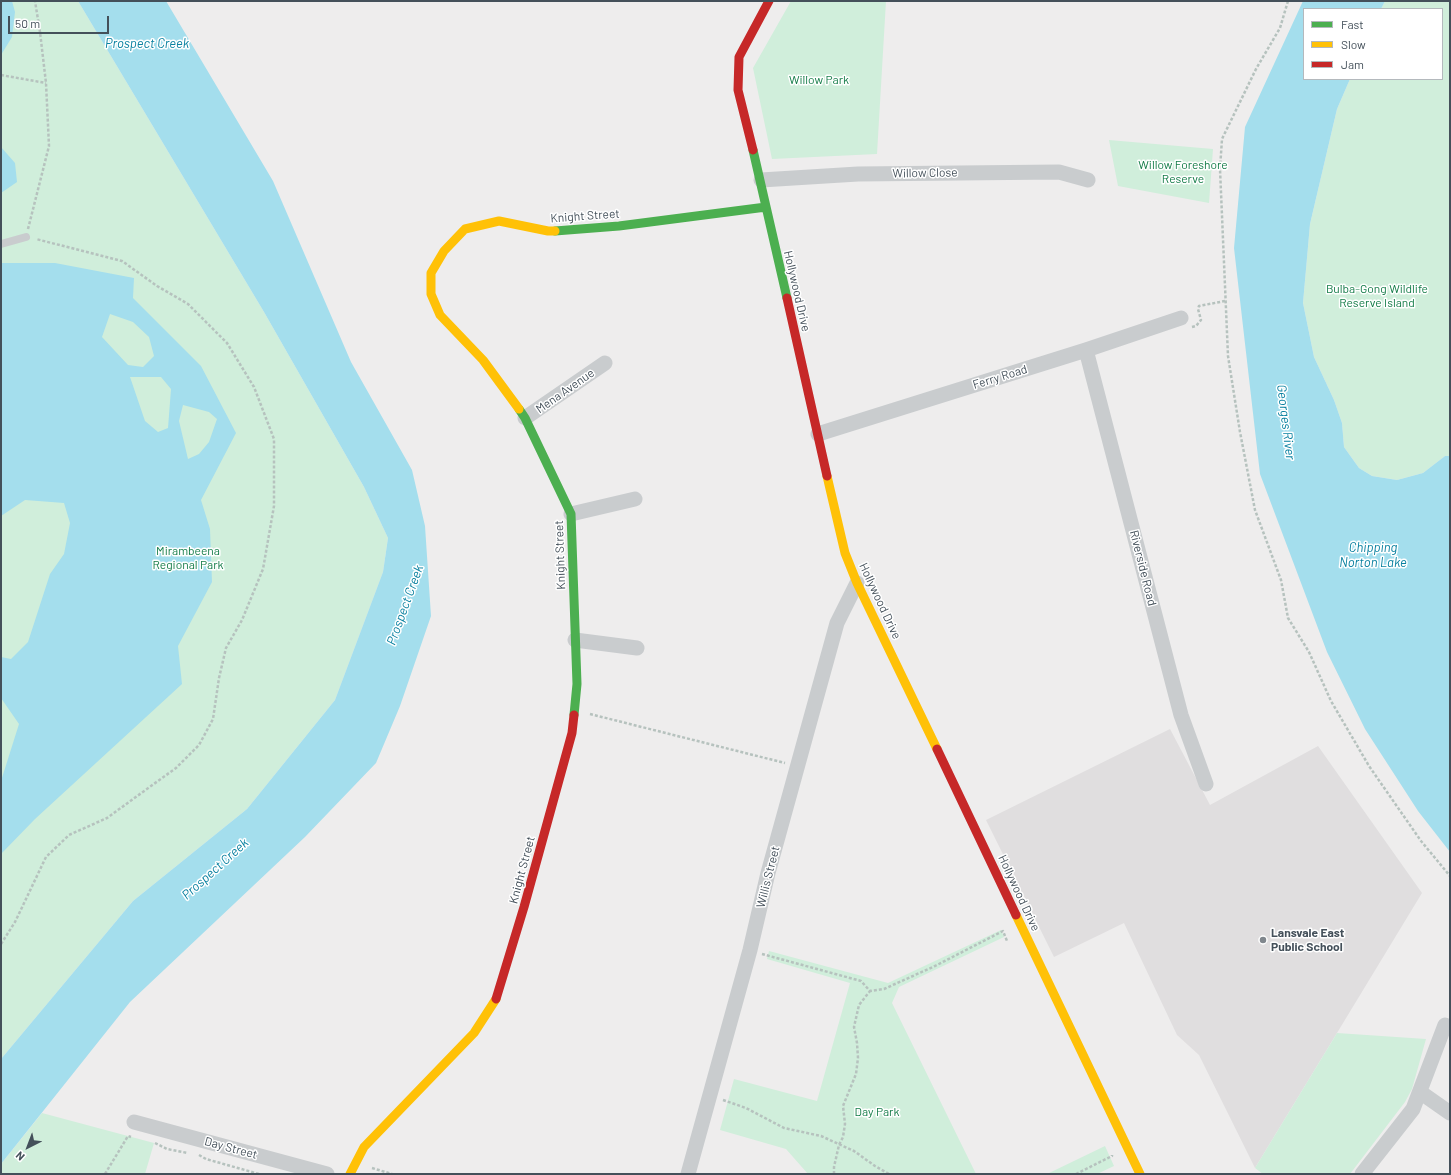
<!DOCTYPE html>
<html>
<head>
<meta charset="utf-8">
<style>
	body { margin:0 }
	#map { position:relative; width:1451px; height:1175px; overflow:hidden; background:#eeeded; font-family:Barlow,sans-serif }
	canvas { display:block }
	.frame { position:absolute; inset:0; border:2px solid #44505a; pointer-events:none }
	.legend { position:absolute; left:1303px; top:8px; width:140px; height:72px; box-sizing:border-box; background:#fff; border:1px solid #b4b9bd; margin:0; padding:5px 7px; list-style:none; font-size:12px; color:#44505a }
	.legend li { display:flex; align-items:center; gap:8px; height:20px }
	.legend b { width:20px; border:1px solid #b4b9bd }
	.north { position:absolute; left:8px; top:1127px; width:40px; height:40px; -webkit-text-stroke:3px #fff; paint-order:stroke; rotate:222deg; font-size:11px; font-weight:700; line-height:16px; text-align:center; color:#44505a }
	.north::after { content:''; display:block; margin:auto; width:14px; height:18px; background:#44505a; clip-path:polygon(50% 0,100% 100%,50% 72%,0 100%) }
	.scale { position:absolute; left:8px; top:16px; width:101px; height:18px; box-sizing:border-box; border:2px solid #44505a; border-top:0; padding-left:5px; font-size:12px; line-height:14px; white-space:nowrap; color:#44505a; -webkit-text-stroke:3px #fff; paint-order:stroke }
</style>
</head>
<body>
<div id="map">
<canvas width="1451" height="1175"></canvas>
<div class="frame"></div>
<ul class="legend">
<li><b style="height:5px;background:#4caf50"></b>Fast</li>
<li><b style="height:5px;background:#ffc107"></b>Slow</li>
<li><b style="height:5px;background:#c62828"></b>Jam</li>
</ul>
<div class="north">N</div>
<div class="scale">50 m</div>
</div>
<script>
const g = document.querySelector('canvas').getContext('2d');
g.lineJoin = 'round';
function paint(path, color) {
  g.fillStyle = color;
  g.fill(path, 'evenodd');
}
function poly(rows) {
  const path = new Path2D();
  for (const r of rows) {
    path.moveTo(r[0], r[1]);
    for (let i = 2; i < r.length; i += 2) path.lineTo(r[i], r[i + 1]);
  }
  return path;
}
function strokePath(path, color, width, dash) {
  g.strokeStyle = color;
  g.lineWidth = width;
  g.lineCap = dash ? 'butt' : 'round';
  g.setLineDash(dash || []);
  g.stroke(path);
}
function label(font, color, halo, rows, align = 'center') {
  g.font = font + ' Barlow,sans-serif';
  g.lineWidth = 3;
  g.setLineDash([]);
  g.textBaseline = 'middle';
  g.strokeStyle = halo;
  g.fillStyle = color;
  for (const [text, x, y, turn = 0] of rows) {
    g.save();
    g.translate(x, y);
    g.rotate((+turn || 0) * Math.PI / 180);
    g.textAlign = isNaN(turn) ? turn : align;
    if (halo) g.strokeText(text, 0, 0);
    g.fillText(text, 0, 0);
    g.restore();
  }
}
paint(poly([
	[1170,729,1210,805,1318,746,1422,893,1255,1168,1199,1055,1177,1035,1124,923,1054,957,986,820]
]), '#e0dedf');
paint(poly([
	[1,1,78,1,264,312,364,487,388,538,383,572,335,700,247,809,133,901,1,1059],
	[791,1,886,1,877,154,772,159,753,68],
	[1385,1,1450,1,1450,456,1445,456,1423,473,1397,480,1372,476,1359,468,1344,447,1342,423,1334,400,1314,357,1303,303,1310,224,1337,109,1350,79,1442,79,1442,9,1381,9],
	[1109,140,1213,149,1209,203,1118,186],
	[1001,930,1004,937,899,987,892,1003,976,1174,808,1174,786,1149,720,1130,734,1079,817,1101,850,983,767,959,769,951,888,983],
	[1337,1033,1426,1039,1412,1089,1405,1102,1350,1174,1263,1174,1255,1168],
	[42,1113,154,1143,145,1174,1,1174,1,1164],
	[1105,1146,1114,1166,1097,1174,1047,1174]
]), '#d0eedb');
paint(poly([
	[1,1,12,1,15,12,12,37,1,55],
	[78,1,166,1,273,181,351,362,412,470,425,526,431,616,400,706,376,763,305,837,130,1002,1,1164,1,1059,133,901,247,809,335,700,383,572,388,538,364,487,264,312],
	[1303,1,1385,1,1381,9,1304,9,1304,79,1350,79,1337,109,1310,224,1303,303,1314,357,1334,400,1342,423,1344,447,1359,468,1372,476,1397,480,1423,473,1445,456,1450,456,1450,852,1418,811,1365,729,1327,652,1260,474,1234,248,1245,127],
	[1,147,15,163,17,182,1,193],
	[1,263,55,263,134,278,133,298,201,366,236,433,201,500,210,529,212,582,178,646,182,684,35,819,1,854,1,781,19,724,1,698,1,657,11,659,28,642,50,574,64,554,70,523,64,503,25,500,1,516],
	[110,314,133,322,149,337,154,356,143,367,128,365,102,337],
	[161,377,171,389,168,428,158,432,145,421,130,377],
	[183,405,209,412,217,419,209,442,199,454,188,459,179,421]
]), '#a4deed');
strokePath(poly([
	[1288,1,1280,28,1256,69,1222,139,1220,169,1228,356,1240,432,1255,510,1281,580,1288,618,1309,652,1331,701,1369,766,1421,841,1450,876],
	[1,75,46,83],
	[28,229,49,146,46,83,40,32,35,1],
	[1192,327,1196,326,1201,320,1198,309,1199,306,1225,301],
	[590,714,785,763],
	[1,944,15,922,46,857,69,835,107,818,151,786,176,768,199,745,213,719,219,678,226,648,242,620,263,569,274,506,274,439,254,387,227,343,188,304,157,286,122,261,36,239],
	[762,954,861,981,870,991,884,989,935,966,1003,931,1007,941],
	[723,1100,746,1108,784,1128,821,1136,854,1151,875,1166,889,1174],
	[155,1143,167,1149,188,1153],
	[199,1155,206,1159,259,1174],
	[372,1168,392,1174],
	[105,1174,128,1136,131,1137],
	[834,1174,834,1167,839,1145,843,1137,845,1124,843,1106,856,1074,858,1058,857,1043,854,1027,859,1005,870,991],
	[1076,1174,1112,1156,1112,1155]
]), '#b6c2be', 2.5, [3, 2]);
strokePath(poly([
	[1,244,26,237]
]), '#c9ccce', 8);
strokePath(poly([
	[761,180,858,174,1059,172,1088,180],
	[1086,350,1181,715,1206,784],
	[525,418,605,363],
	[818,434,1086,350,1181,318],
	[571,514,635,499],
	[575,640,637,648],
	[1420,1092,1450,1113],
	[134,1122,327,1174],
	[688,1174,750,950,768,873,837,623,857,583],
	[1362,1174,1413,1109,1445,1025]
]), '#c9ccce', 15);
strokePath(poly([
	[753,150,787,298],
	[555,231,619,226,766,207],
	[519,409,525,418,571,514,577,684,574,715]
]), '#4caf50', 9);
strokePath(poly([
	[519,409,483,360,440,315,431,294,431,273,444,251,465,229,499,221,548,231,555,231],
	[827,476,845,553,857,583,937,749],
	[1016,915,1140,1174],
	[350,1174,364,1147,474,1033,496,999]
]), '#ffc107', 9);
strokePath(poly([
	[753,150,738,90,739,57,769,1],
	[787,298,827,476],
	[937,749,1016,915],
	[496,999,524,907,572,733,574,715]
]), '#c62828', 9);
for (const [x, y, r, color] of [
	[1263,940,4,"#80878d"]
]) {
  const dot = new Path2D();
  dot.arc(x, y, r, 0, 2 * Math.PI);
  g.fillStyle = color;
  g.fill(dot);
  strokePath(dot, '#fff', 1.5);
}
label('12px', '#147c48', '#fff', [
	["Willow Park",819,80],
	["Willow Foreshore",1183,165],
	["Reserve",1183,179],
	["Bulba-Gong Wildlife",1377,289],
	["Reserve Island",1377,303],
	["Mirambeena",188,551],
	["Regional Park",188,565],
	["Day Park",877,1112]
]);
label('12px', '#44505a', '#fff', [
	["Willow Close",925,173,-1],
	["Knight Street",585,216,-4],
	["Hollywood Drive",797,291,77],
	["Ferry Road",1000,377,-17],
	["Mena Avenue",565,391,-35],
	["Knight Street",560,555,-92],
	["Riverside Road",1143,568,76],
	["Hollywood Drive",880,601,65],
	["Knight Street",522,870,-75],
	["Willis Street",768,877,-76],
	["Hollywood Drive",1019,893,65],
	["Day Street",231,1148,15]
]);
label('bold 12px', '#44505a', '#fff', [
	["Lansvale East",1271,933],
	["Public School",1271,947]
], 'left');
label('italic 13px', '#0981a0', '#fff', [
	["Prospect Creek",147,44],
	["Georges River",1286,422,83],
	["Chipping",1373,548],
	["Norton Lake",1373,563],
	["Prospect Creek",405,605,-70],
	["Prospect Creek",215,869,-42]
]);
</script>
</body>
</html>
